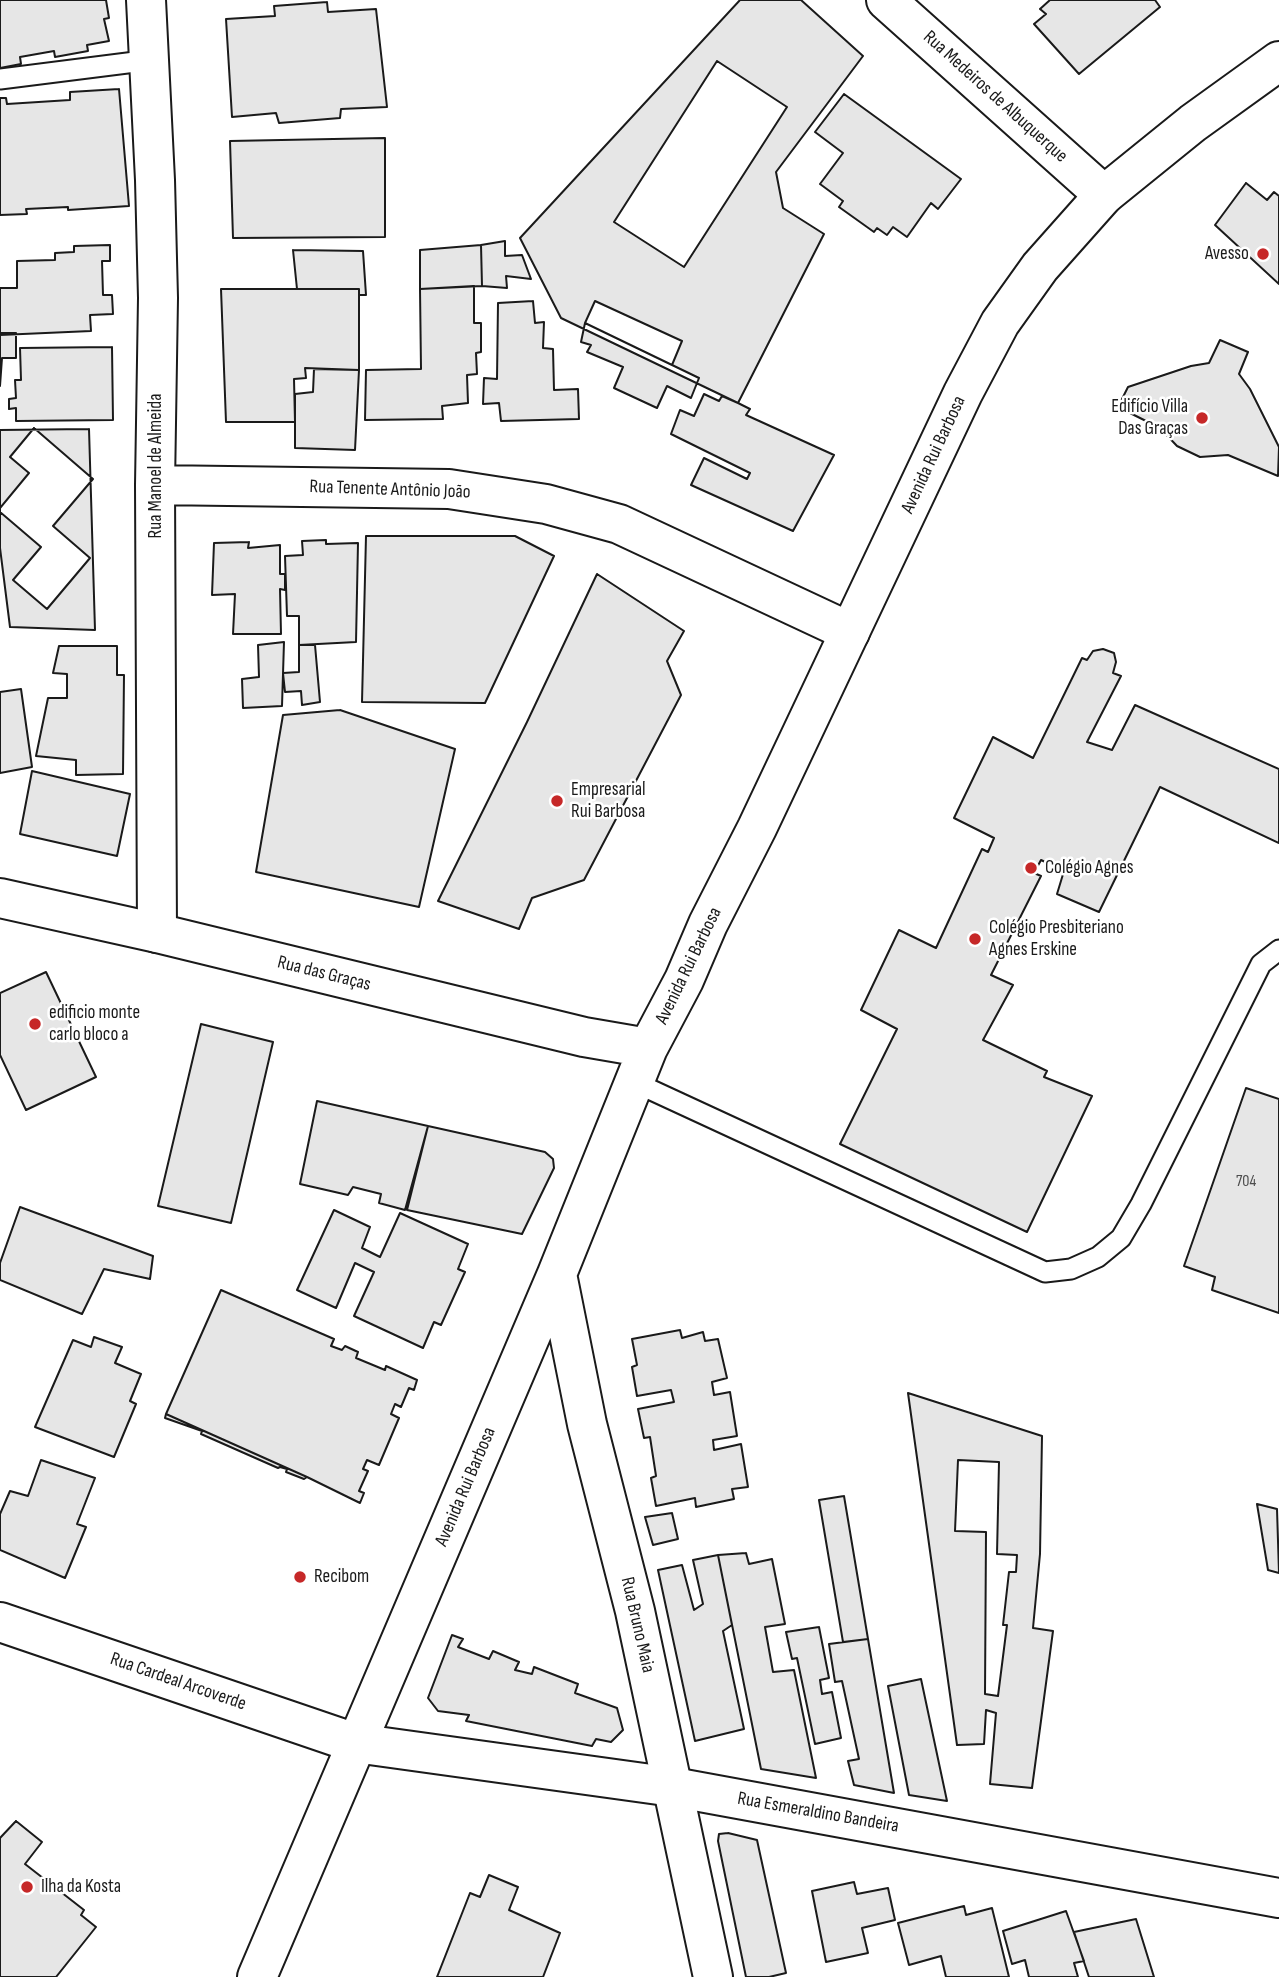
<!DOCTYPE html>
<html>
<head>
<meta charset="utf-8">
<style>
	body { margin:0 }
	canvas { display:block; background:#fff }
</style>
</head>
<body>
<canvas width="1279" height="1977"></canvas>
<script>
const g = document.querySelector('canvas').getContext('2d');
g.lineJoin = 'round';
function paint(path, color) {
  g.fillStyle = color;
  g.fill(path, 'evenodd');
}
function poly(rows) {
  const path = new Path2D();
  for (const r of rows) {
    path.moveTo(r[0], r[1]);
    for (let i = 2; i < r.length; i += 2) path.lineTo(r[i], r[i + 1]);
  }
  return path;
}
function strokePath(path, color, width, dash) {
  g.strokeStyle = color;
  g.lineWidth = width;
  g.lineCap = dash ? 'butt' : 'round';
  g.setLineDash(dash || []);
  g.stroke(path);
}
function label(font, color, halo, rows, align = 'center') {
  g.font = font + ' "Sofia Sans Condensed",sans-serif';
  g.lineWidth = 5;
  g.setLineDash([]);
  g.textBaseline = 'middle';
  g.strokeStyle = halo;
  g.fillStyle = color;
  for (const [text, x, y, turn = 0] of rows) {
    g.save();
    g.translate(x, y);
    g.rotate((+turn || 0) * Math.PI / 180);
    g.textAlign = isNaN(turn) ? turn : align;
    if (halo) g.strokeText(text, 0, 0);
    g.fillText(text, 0, 0);
    g.restore();
  }
}
const building = poly([
	[0,0,106,0,109,18,104,19,109,41,87,45,88,51,55,57,54,51,20,57,21,64,0,68,0,0],
	[740,0,801,0,863,56,776,172,783,208,824,234,738,403,561,318,520,238,740,0],
	[1050,0,1155,0,1160,7,1079,74,1034,24,1046,14,1040,9,1050,0],
	[327,2,328,12,376,9,387,107,341,109,340,118,279,123,276,113,232,117,226,19,275,16,274,6,327,2],
	[717,61,787,107,684,267,614,222,717,61],
	[119,89,129,206,68,210,68,207,26,209,27,214,0,215,0,98,6,98,7,104,70,100,70,92,119,89],
	[844,94,961,179,938,209,931,203,907,237,893,227,887,235,877,228,874,232,839,207,843,201,820,184,843,153,815,132,844,94],
	[385,138,385,237,233,238,230,141,385,138],
	[1246,183,1267,200,1274,192,1279,196,1279,284,1215,225,1246,183],
	[505,241,505,256,522,255,531,279,506,276,507,288,482,286,481,245,505,241],
	[110,245,110,261,102,261,103,295,112,295,113,314,90,315,91,331,0,335,0,288,17,288,17,261,55,260,55,253,74,252,74,246,110,245],
	[481,245,482,286,420,289,420,250,481,245],
	[293,250,363,251,366,295,359,295,359,289,297,289,293,250],
	[474,286,474,323,481,323,481,352,476,353,477,374,467,375,468,403,442,406,443,419,365,420,366,370,421,369,420,289,474,286],
	[221,289,359,289,359,370,305,368,306,378,294,379,295,422,226,422,221,289],
	[533,301,535,323,544,322,543,348,553,349,554,390,578,389,579,419,501,421,499,403,483,404,484,378,497,379,498,303,533,301],
	[595,301,682,341,672,365,585,323,595,301],
	[585,323,699,378,691,398,667,386,657,408,614,388,623,367,587,352,591,345,581,342,585,323],
	[0,333,16,333,16,358,2,358,0,386,0,333],
	[1220,340,1248,352,1239,374,1250,389,1279,447,1278,476,1228,455,1200,457,1177,446,1160,428,1118,407,1128,387,1191,366,1209,363,1220,340],
	[112,347,113,420,16,421,16,408,9,409,9,399,16,398,15,380,21,380,20,348,112,347],
	[314,369,359,370,355,450,295,448,295,394,313,392,314,369],
	[704,394,719,401,722,396,738,403,750,409,746,415,834,455,793,531,691,485,704,458,747,479,750,473,671,434,680,410,694,416,704,394],
	[34,428,93,479,53,526,90,558,47,609,13,580,41,547,0,512,0,508,29,473,10,457,34,428],
	[89,429,95,630,10,627,0,548,0,430,89,429],
	[366,536,515,536,554,556,485,703,362,702,366,536],
	[326,540,326,544,358,543,356,642,299,645,299,616,287,616,285,556,303,555,302,541,326,540],
	[249,542,248,548,280,545,280,574,285,574,285,590,280,589,281,634,233,634,235,594,212,595,214,543,249,542],
	[597,574,684,631,667,661,681,695,584,880,532,898,519,929,438,901,527,722,597,574],
	[284,642,282,706,243,708,242,679,259,677,258,645,284,642],
	[299,645,315,645,320,702,302,705,301,691,285,692,283,673,299,672,299,645],
	[59,646,117,646,117,675,124,675,123,774,76,775,76,760,36,756,48,698,67,698,67,674,53,673,59,646],
	[1103,649,1114,653,1116,662,1113,673,1121,676,1087,742,1112,750,1135,705,1279,769,1279,843,1160,787,1099,912,1057,894,1064,871,1041,860,1034,873,1041,876,991,975,1013,985,983,1040,1047,1071,1044,1077,1092,1096,1027,1232,840,1144,897,1029,861,1010,899,930,936,948,982,849,988,852,994,838,954,818,993,737,1033,758,1082,658,1087,660,1093,651,1103,649],
	[21,689,32,767,0,773,0,692,21,689],
	[340,710,455,749,419,907,256,872,283,715,340,710],
	[32,771,130,794,117,856,20,834,32,771],
	[46,972,96,1077,26,1110,0,1055,0,993,46,972],
	[201,1024,273,1042,231,1223,158,1206,201,1024],
	[1246,1088,1279,1099,1279,1313,1212,1290,1215,1277,1184,1266,1246,1088],
	[317,1101,428,1126,405,1210,379,1203,381,1194,353,1187,348,1195,300,1184,317,1101],
	[428,1126,545,1152,553,1159,554,1168,522,1234,407,1210,428,1126],
	[20,1207,153,1256,150,1279,104,1269,82,1314,0,1280,0,1263,20,1207],
	[334,1210,370,1227,362,1248,380,1257,400,1213,468,1244,458,1269,465,1272,441,1325,434,1322,423,1348,354,1316,374,1272,355,1263,336,1308,297,1290,334,1210],
	[221,1290,334,1339,331,1346,342,1350,345,1346,358,1352,356,1358,385,1370,386,1366,417,1380,414,1390,409,1388,401,1407,395,1404,391,1414,399,1418,379,1465,367,1460,363,1469,368,1471,359,1491,364,1493,360,1503,307,1477,166,1414,221,1290],
	[680,1330,682,1338,703,1332,705,1341,718,1339,727,1378,712,1382,714,1395,730,1392,737,1436,713,1440,714,1450,741,1444,748,1487,732,1489,734,1499,696,1507,695,1498,656,1506,651,1478,656,1476,650,1437,644,1438,638,1409,674,1402,671,1390,637,1396,632,1367,637,1365,632,1339,680,1330],
	[94,1337,122,1347,115,1363,141,1374,130,1401,136,1404,114,1457,35,1427,73,1340,91,1347,94,1337],
	[908,1393,1042,1436,1040,1554,1033,1628,1053,1631,1032,1788,990,1784,996,1713,986,1710,984,1744,957,1745,908,1393],
	[958,1460,999,1462,997,1554,1017,1555,1016,1572,1009,1572,1003,1625,1007,1625,998,1696,985,1694,986,1532,955,1531,958,1460],
	[166,1414,307,1477,304,1479,286,1472,287,1469,280,1467,278,1468,201,1434,202,1431,165,1418,166,1414],
	[41,1460,95,1478,77,1524,86,1527,65,1578,0,1550,0,1514,10,1491,28,1496,41,1460],
	[844,1496,868,1639,843,1642,819,1500,844,1496],
	[1257,1504,1277,1509,1279,1573,1268,1570,1257,1504],
	[672,1513,678,1539,653,1545,645,1517,672,1513],
	[746,1553,749,1564,772,1559,785,1624,765,1627,773,1672,794,1670,816,1778,761,1769,718,1555,746,1553],
	[718,1555,732,1625,723,1631,744,1729,695,1741,658,1570,682,1565,694,1610,703,1604,693,1560,718,1555],
	[819,1627,829,1678,820,1680,822,1694,832,1692,841,1738,815,1744,797,1658,792,1659,786,1632,819,1627],
	[452,1635,463,1639,458,1647,489,1659,493,1651,519,1662,515,1670,532,1674,534,1667,578,1684,575,1693,617,1708,623,1730,611,1742,596,1739,592,1746,466,1721,469,1715,438,1711,428,1698,452,1635],
	[868,1639,894,1793,854,1785,848,1761,859,1759,842,1681,835,1682,829,1644,868,1639],
	[921,1679,947,1801,909,1795,888,1686,921,1679],
	[16,1821,42,1842,25,1864,84,1910,81,1915,96,1927,56,1977,0,1977,0,1838,16,1821],
	[728,1833,757,1840,786,1973,769,1977,746,1977,718,1841,719,1834,728,1833],
	[489,1875,518,1887,509,1910,560,1933,543,1977,437,1977,470,1893,480,1897,489,1875],
	[854,1882,857,1894,888,1888,895,1920,862,1928,868,1953,826,1962,812,1891,854,1882],
	[964,1906,966,1915,992,1908,1009,1977,946,1977,941,1956,909,1965,898,1923,964,1906],
	[1066,1911,1084,1961,1074,1963,1078,1977,1029,1977,1025,1960,1012,1964,1003,1931,1066,1911],
	[1136,1919,1154,1977,1089,1977,1074,1932,1136,1919]
]);
paint(building, '#e6e6e6');
strokePath(building, '#1a1a1a', 2);
const lane = poly([
	[0,79,151,60],
	[634,1082,1045,1272,1071,1269,1098,1257,1121,1238,1141,1204,1261,964,1279,950]
]);
const street = poly([
	[146,0,155,180,158,298,155,485,157,933],
	[886,0,1104,195],
	[155,485,449,489,546,504,619,524,850,632],
	[355,1743,673,1787,1279,1898]
]);
const secondary = poly([
	[0,898,157,933,584,1037,648,1048],
	[557,1274,587,1424,635,1611,713,1977],
	[0,1622,355,1743],
	[257,1977,557,1274,648,1048,684,980,708,924,757,828,963,393,1000,323,1040,267,1104,195,1193,123,1279,61]
]);
strokePath(lane, '#1a1a1a', 23);
strokePath(street, '#1a1a1a', 42);
strokePath(secondary, '#1a1a1a', 42);
strokePath(lane, '#fff', 19);
strokePath(street, '#fff', 38);
strokePath(secondary, '#fff', 38);
for (const [x, y, r, color] of [
	[1263,254,7,"#c62828"],
	[1202,418,7,"#c62828"],
	[557,801,7,"#c62828"],
	[1031,868,7,"#c62828"],
	[975,939,7,"#c62828"],
	[35,1024,7,"#c62828"],
	[300,1577,7,"#c62828"],
	[27,1887,7,"#c62828"]
]) {
  const dot = new Path2D();
  dot.arc(x, y, r, 0, 2 * Math.PI);
  g.fillStyle = color;
  g.fill(dot);
  strokePath(dot, '#fff', 2.5);
}
label('16px', '#4d4d4d', null, [
	["704",1246,1182]
]);
label('19px', '#1a1a1a', '#fff', [
	["Rua Medeiros de Albuquerque",995,97,42],
	["Avenida Rui Barbosa",934,455,-65],
	["Rua Manoel de Almeida",156,466,-90],
	["Rua Tenente Antônio João",390,490,2],
	["Avenida Rui Barbosa",689,966,-64],
	["Rua das Graças",324,974,14],
	["Avenida Rui Barbosa",466,1487,-67],
	["Rua Bruno Maia",637,1625,77],
	["Rua Cardeal Arcoverde",178,1682,19],
	["Rua Esmeraldino Bandeira",818,1813,10]
]);
label('19px', '#1a1a1a', '#fff', [
	["Avesso",1249,254,"right"],
	["Edifício Villa",1188,407,"right"],
	["Das Graças",1188,429,"right"],
	["Empresarial",571,790],
	["Rui Barbosa",571,812],
	["Colégio Agnes",1045,868],
	["Colégio Presbiteriano",989,928],
	["Agnes Erskine",989,950],
	["edificio monte",49,1013],
	["carlo bloco a",49,1035],
	["Recibom",314,1577],
	["Ilha da Kosta",41,1887]
], 'left');
</script>
</body>
</html>
